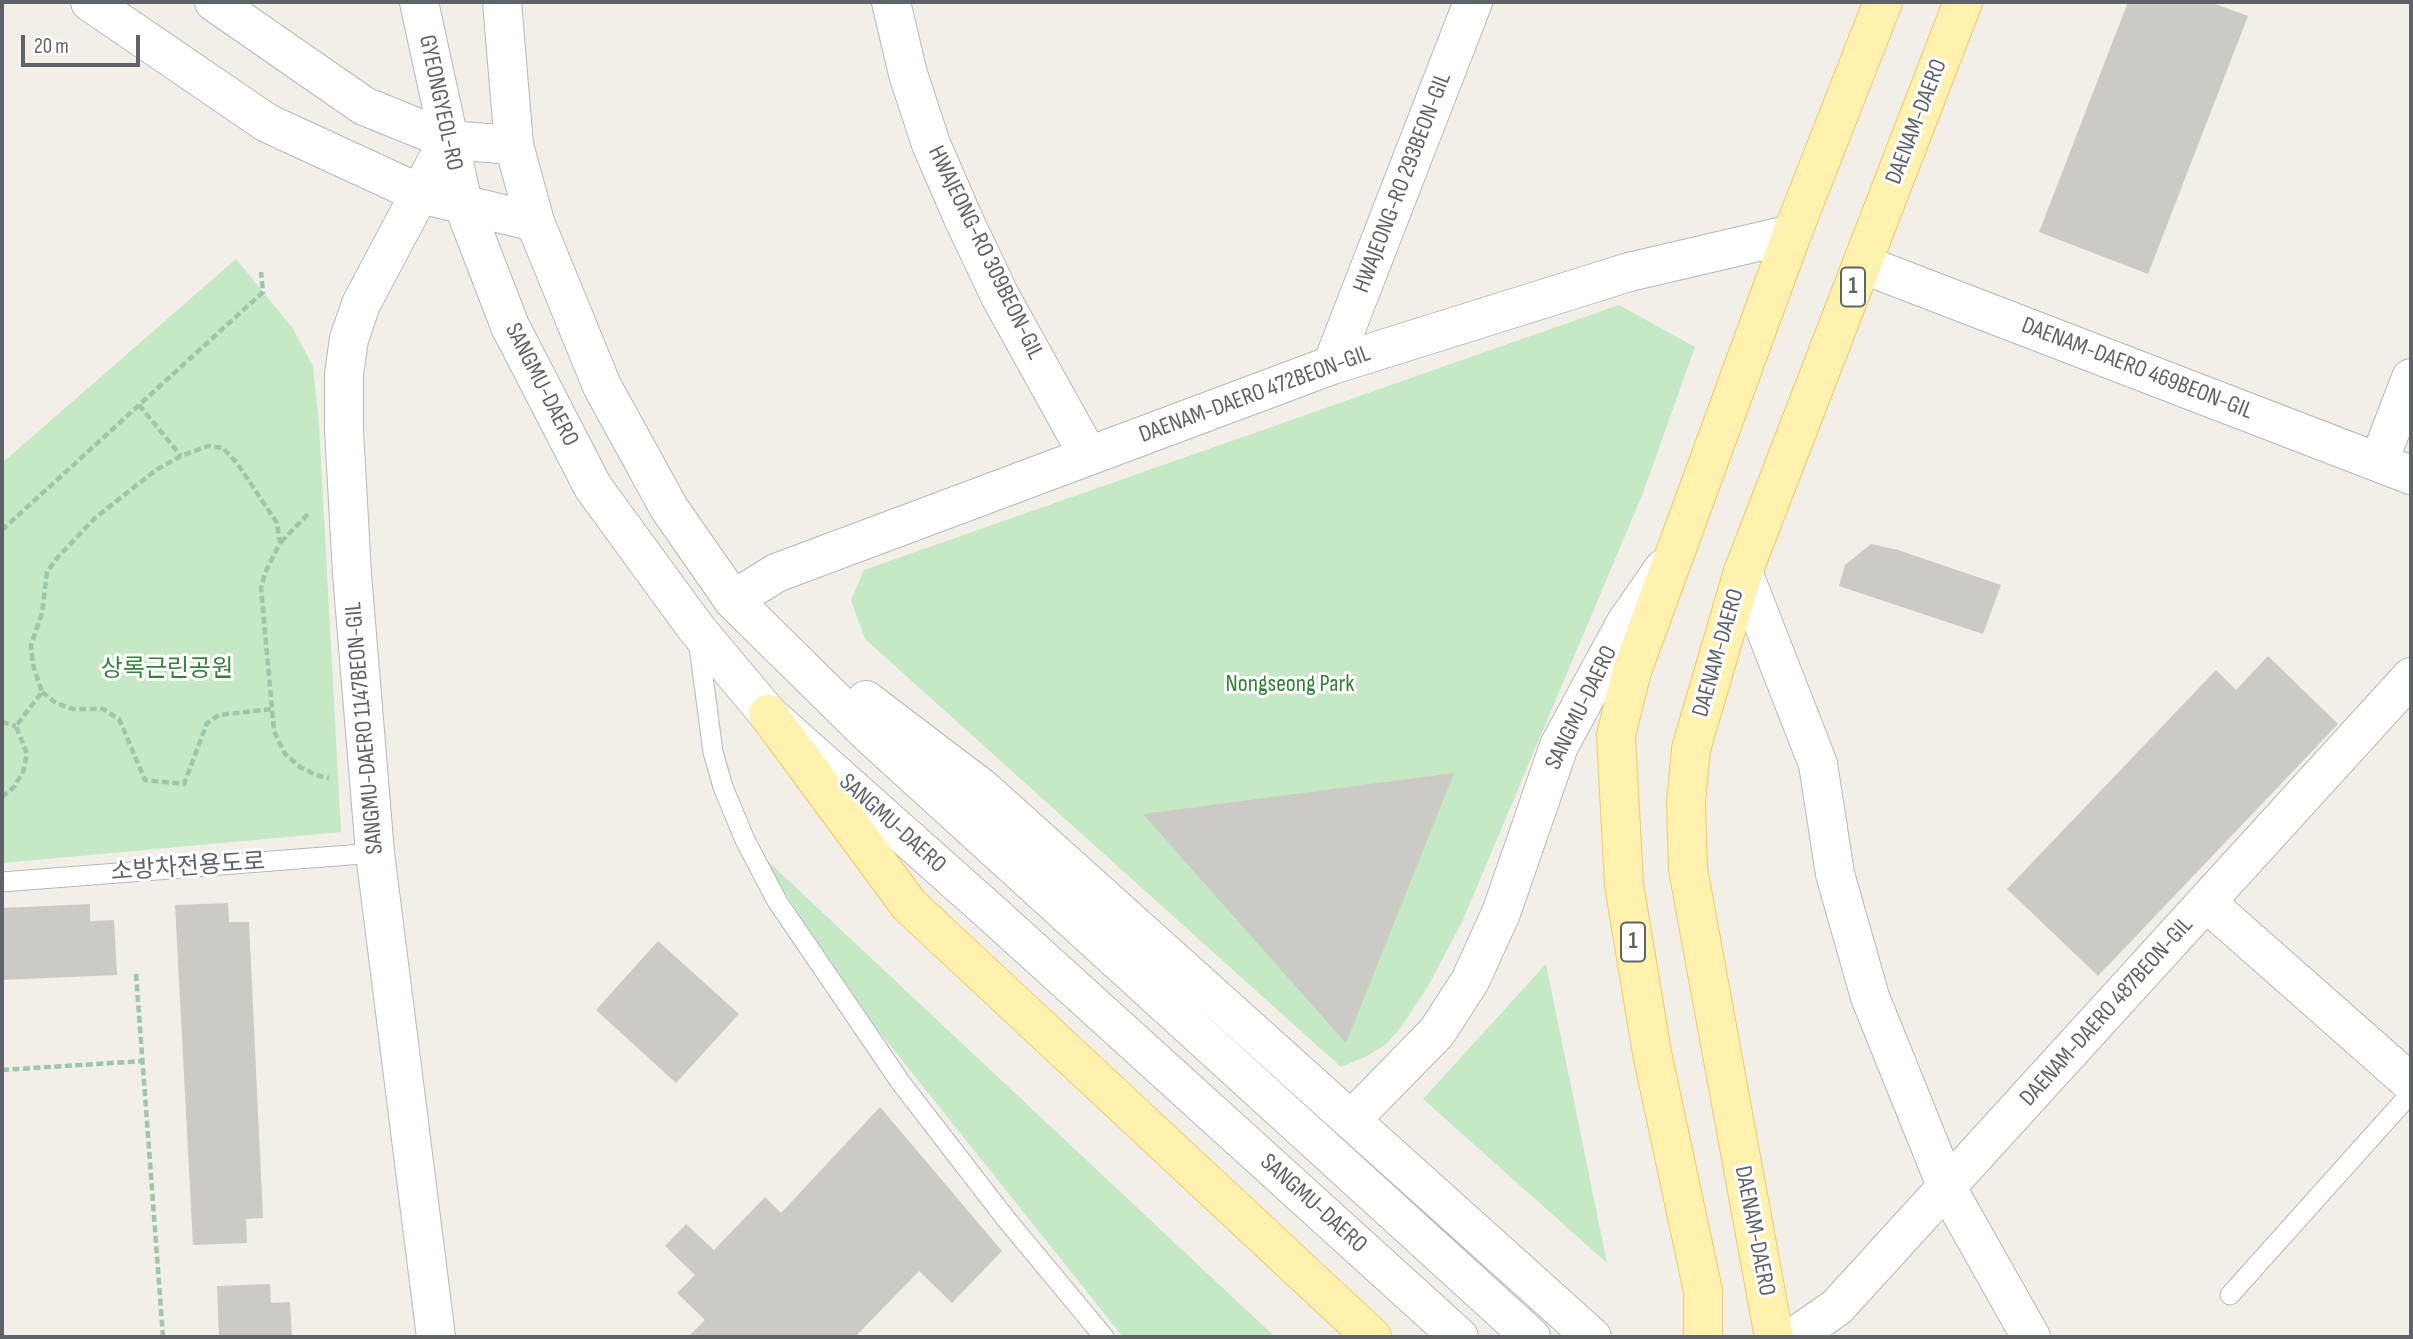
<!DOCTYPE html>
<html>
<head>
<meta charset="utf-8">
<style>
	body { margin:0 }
	#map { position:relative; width:2413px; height:1339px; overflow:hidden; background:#f1efe8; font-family:"Sofia Sans Condensed",sans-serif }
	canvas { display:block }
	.frame { position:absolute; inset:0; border:4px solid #5f6368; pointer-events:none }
	.scale { position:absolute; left:21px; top:35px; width:119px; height:32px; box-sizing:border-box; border:4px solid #5f6368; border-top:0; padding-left:9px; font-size:21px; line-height:24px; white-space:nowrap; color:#5f6368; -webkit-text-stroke:5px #fff; paint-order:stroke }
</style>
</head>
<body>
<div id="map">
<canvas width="2413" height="1339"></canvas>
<div class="frame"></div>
<div class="scale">20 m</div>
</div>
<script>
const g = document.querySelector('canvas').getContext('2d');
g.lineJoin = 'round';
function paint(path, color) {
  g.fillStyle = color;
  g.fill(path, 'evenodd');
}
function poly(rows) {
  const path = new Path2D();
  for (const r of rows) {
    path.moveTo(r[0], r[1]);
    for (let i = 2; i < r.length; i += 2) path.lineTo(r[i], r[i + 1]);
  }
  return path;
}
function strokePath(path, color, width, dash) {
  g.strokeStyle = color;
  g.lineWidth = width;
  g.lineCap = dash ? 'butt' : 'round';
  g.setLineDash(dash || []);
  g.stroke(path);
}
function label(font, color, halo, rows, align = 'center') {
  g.font = font + ' "Sofia Sans Condensed","Noto Sans KR",sans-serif';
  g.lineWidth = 6;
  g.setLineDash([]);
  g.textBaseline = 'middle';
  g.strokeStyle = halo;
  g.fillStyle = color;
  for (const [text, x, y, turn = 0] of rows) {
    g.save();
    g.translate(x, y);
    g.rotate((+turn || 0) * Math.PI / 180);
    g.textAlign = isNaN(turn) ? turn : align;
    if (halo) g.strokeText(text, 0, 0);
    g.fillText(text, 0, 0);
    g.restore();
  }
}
paint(poly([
	[236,259,292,327,313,366,319,425,341,832,2,863,2,463],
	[1619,305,1695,347,1643,493,1462,922,1427,988,1399,1030,1385,1045,1367,1056,1341,1067,865,639,851,600,864,570],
	[757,851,1275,1337,1123,1337,870,1020],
	[1546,964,1607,1263,1423,1099]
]), '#c5e8c5');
paint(poly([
	[2128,2,2210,2,2248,16,2148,274,2039,232],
	[1871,544,1898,550,2001,585,1983,634,1839,586,1845,565],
	[2268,656,2338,724,2098,976,2007,889,2216,670,2236,690],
	[1454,773,1346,1043,1143,814],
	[228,903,229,922,249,922,263,1218,246,1219,247,1243,193,1245,175,905],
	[90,904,90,921,114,920,117,975,2,980,2,908],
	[658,941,739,1014,676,1083,596,1010],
	[880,1107,1002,1251,952,1303,919,1271,855,1337,688,1337,705,1320,677,1293,695,1275,665,1246,686,1224,714,1250,765,1197,781,1213],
	[270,1284,271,1303,290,1302,292,1337,219,1337,217,1286]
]), '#cccac5');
const service = poly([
	[698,639,713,752,723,787,745,840,777,901,901,1083,1006,1219,1104,1337],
	[2,882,375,853],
	[2230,1295,2411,1093]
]);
const minor = poly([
	[891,2,908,74,931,144,963,218,1000,296,1088,455],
	[1862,264,2411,475],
	[1332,365,1473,2],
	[2379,461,2411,378],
	[1743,572,1818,764,1835,874,1870,997,1947,1188,2031,1337],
	[733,600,776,573,1332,365,1629,272,1792,234],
	[2207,903,2411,1083],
	[436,1337,375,853,352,574,344,430,344,374,349,339,361,304,448,140],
	[1794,1337,1837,1307,2411,677]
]);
const tertiary = poly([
	[90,2,267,123,421,194,535,222],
	[214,2,364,106,448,140,514,145],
	[419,2,463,204,510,326,593,487,696,628,768,714,996,917,1459,1337],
	[502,2,514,145,535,222,602,386,669,508,733,600,869,734,1531,1337],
	[866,700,983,789,1592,1337],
	[1351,1120,1437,1032,1470,981,1501,913,1559,746,1625,624,1663,569]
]);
const primary = poly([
	[768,714,909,905,1372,1337],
	[1703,1337,1703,1291,1652,1053,1624,885,1616,735,1632,671,1792,234,1883,2],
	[1774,1337,1688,869,1686,802,1691,749,1743,572,1963,2]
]);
strokePath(service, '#b5b8bc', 21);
strokePath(minor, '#b5b8bc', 40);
strokePath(tertiary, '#b5b8bc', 40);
strokePath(primary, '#f2c960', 40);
strokePath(poly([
	[139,405,181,456],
	[2,530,263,292,261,272],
	[281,542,309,513],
	[42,692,56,703,73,709,103,709,119,719,145,780,184,784,207,723,219,715,272,709],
	[2,722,16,726],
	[2,797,14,787,23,772,27,754,16,726,42,692,33,665,31,645,42,613,47,572,57,558,95,518,156,470,181,456,208,446,223,448,237,463,277,523,280,543,265,573,261,588,274,731,285,754,300,767,316,775,329,778],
	[136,974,163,1337],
	[2,1070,143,1061]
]), '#9cc7a9', 4.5, [7, 3.5]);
strokePath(service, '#fff', 19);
strokePath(minor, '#fff', 38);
strokePath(tertiary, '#fff', 38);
strokePath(primary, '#fff2af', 38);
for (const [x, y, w] of [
	[1853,287,24],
	[1633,942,24]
]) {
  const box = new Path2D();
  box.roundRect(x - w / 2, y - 19.5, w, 39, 5);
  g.fillStyle = '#fff';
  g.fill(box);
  strokePath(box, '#5f6368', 2);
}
label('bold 23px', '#5f6368', null, [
	["1",1853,287],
	["1",1633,942]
]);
label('24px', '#5f6368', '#fff', [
	["GYEONGYEOL-RO",440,103,78],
	["DAENAM-DAERO",1917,122,-69],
	["HWAJEONG-RO 293BEON-GIL",1403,183,-69],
	["HWAJEONG-RO 309BEON-GIL",985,253,64],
	["DAENAM-DAERO 469BEON-GIL",2137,369,21],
	["SANGMU-DAERO",541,385,63],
	["DAENAM-DAERO 472BEON-GIL",1255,395,-20],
	["DAENAM-DAERO",1719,653,-74],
	["SANGMU-DAERO",1582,708,-64],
	["SANGMU-DAERO 1147BEON-GIL",365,728,-95],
	["SANGMU-DAERO",892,824,42],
	["소방차전용도로",188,868,-4],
	["DAENAM-DAERO 487BEON-GIL",2107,1012,-48],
	["SANGMU-DAERO",1313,1204,42],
	["DAENAM-DAERO",1754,1231,79]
]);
label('24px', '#348238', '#fff', [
	["상록근린공원",167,670],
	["Nongseong Park",1290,685]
]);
</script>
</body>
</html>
